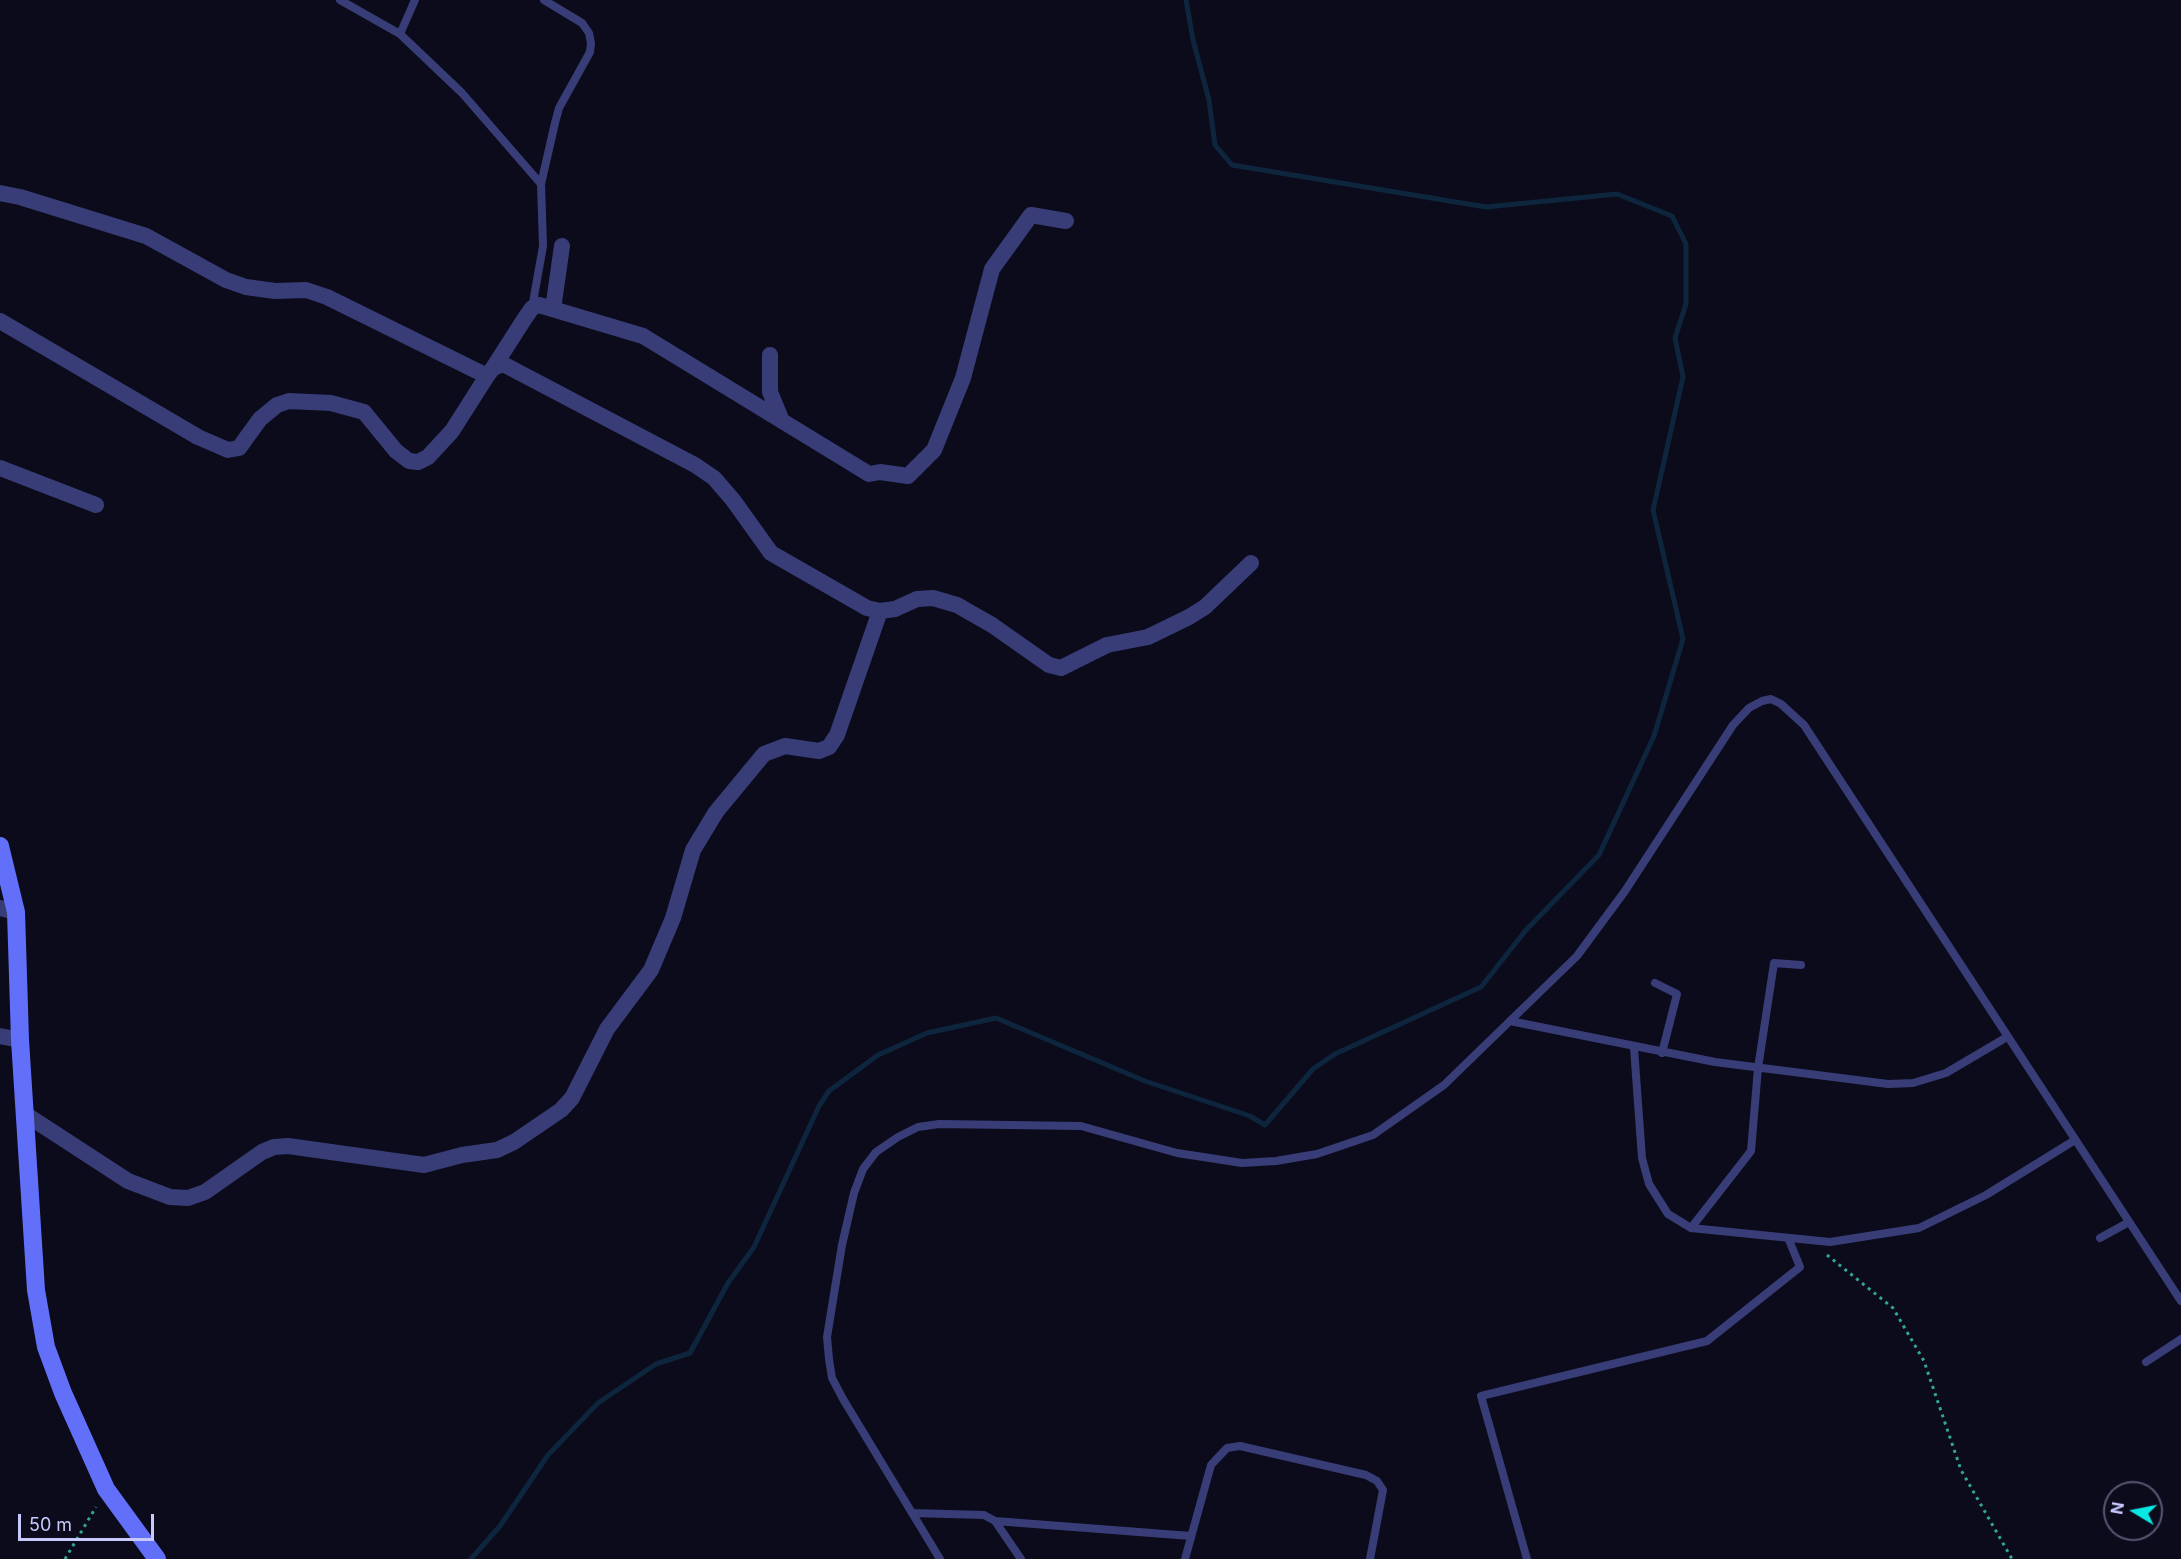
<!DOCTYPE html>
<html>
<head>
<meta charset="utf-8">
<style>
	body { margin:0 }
	#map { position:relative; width:2181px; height:1559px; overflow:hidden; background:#0c0b1b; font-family:Inter,sans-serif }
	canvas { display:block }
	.north { position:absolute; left:2103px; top:1481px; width:60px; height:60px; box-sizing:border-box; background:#0c0b1b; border:2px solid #575775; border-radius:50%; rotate:280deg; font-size:16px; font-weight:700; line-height:24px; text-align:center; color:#c7c8fd }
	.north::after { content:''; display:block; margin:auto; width:21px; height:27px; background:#09e7e3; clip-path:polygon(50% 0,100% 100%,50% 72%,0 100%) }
	.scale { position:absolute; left:18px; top:1514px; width:136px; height:27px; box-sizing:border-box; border:3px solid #c7c8fd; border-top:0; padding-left:8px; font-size:18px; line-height:21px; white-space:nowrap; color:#c7c8fd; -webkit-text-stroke:4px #0c0b1b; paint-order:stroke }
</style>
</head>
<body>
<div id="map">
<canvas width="2181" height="1559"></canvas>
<div class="north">N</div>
<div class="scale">50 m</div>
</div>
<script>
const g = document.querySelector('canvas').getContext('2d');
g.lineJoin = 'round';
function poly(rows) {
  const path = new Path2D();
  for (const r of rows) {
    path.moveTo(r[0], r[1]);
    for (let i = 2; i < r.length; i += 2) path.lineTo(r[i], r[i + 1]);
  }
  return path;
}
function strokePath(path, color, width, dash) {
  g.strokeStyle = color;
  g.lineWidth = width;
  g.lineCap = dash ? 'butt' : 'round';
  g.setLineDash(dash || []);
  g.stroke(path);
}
strokePath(poly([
	[471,1559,500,1526,548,1455,598,1403,656,1364,690,1353,728,1283,754,1247,819,1106,829,1091,878,1055,927,1033,996,1018,1145,1081,1250,1116,1265,1125,1313,1069,1335,1054,1481,987,1526,930,1599,855,1654,736,1683,639,1653,510,1683,377,1675,338,1686,304,1686,244,1672,216,1617,194,1486,207,1232,165,1215,145,1209,100,1193,40,1186,0]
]), '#0d263d', 5);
strokePath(poly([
	[1827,1255,1893,1308,1924,1361,1961,1470,2012,1559],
	[65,1559,96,1507]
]), '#31a792', 3, [3, 4.5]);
strokePath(poly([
	[340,0,400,34,462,93,541,184],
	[400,34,415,0],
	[532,308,543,246,541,184,555,123,559,108,590,52,591,43,589,33,582,23,544,0],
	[1655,983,1677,994,1662,1053],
	[1510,1021,1715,1062,1888,1084,1913,1083,1946,1073,2007,1037],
	[1634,1048,1642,1158,1649,1184,1668,1214,1691,1228,1830,1242,1919,1228,1986,1195,2075,1140],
	[1691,1228,1751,1151,1758,1068,1774,963,1801,965],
	[2100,1238,2129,1222],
	[2146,1362,2181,1339],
	[912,1513,984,1515,995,1521,1021,1559],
	[995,1521,1191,1536],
	[940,1559,843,1399,832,1378,829,1359,827,1337,842,1245,854,1193,863,1169,876,1152,898,1137,918,1127,939,1124,1081,1126,1177,1153,1242,1163,1276,1161,1317,1154,1373,1135,1444,1085,1577,956,1625,891,1733,725,1749,708,1762,701,1771,699,1781,704,1804,725,2181,1301],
	[1185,1559,1211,1465,1227,1448,1240,1446,1366,1475,1377,1481,1383,1490,1370,1559],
	[1527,1559,1481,1396,1707,1341,1800,1267,1789,1240]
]), '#383d78', 8);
strokePath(poly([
	[0,193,20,197,146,236,226,280,246,287,275,291,306,290,327,297,487,376],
	[553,309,562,246],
	[0,321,198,437,228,450,239,448,260,419,277,405,289,401,331,403,364,412,396,451,409,461,418,462,428,457,452,431,487,376,493,368,503,364,695,465,714,478,733,500,771,553,867,608,880,611,895,609,917,599,933,598,957,605,992,625,1049,665,1061,668,1107,645,1148,637,1189,617,1205,607,1251,563],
	[770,355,770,392,782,421],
	[493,368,525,318,532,308,539,305,643,336,869,474,880,472,908,476,934,450,963,378,992,269,1031,215,1066,221],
	[0,468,96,505],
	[0,908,16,912],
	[0,1036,20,1040],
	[25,1114,128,1181,170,1197,188,1198,205,1192,262,1152,274,1147,288,1146,424,1165,462,1155,497,1150,514,1142,561,1110,572,1098,607,1029,651,970,673,918,693,850,716,812,764,754,785,746,819,751,829,747,837,735,880,611]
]), '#383d78', 16);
strokePath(poly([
	[0,846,16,912,20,1040,36,1290,46,1347,63,1393,106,1489,157,1559]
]), '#6270f9', 18);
</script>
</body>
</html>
